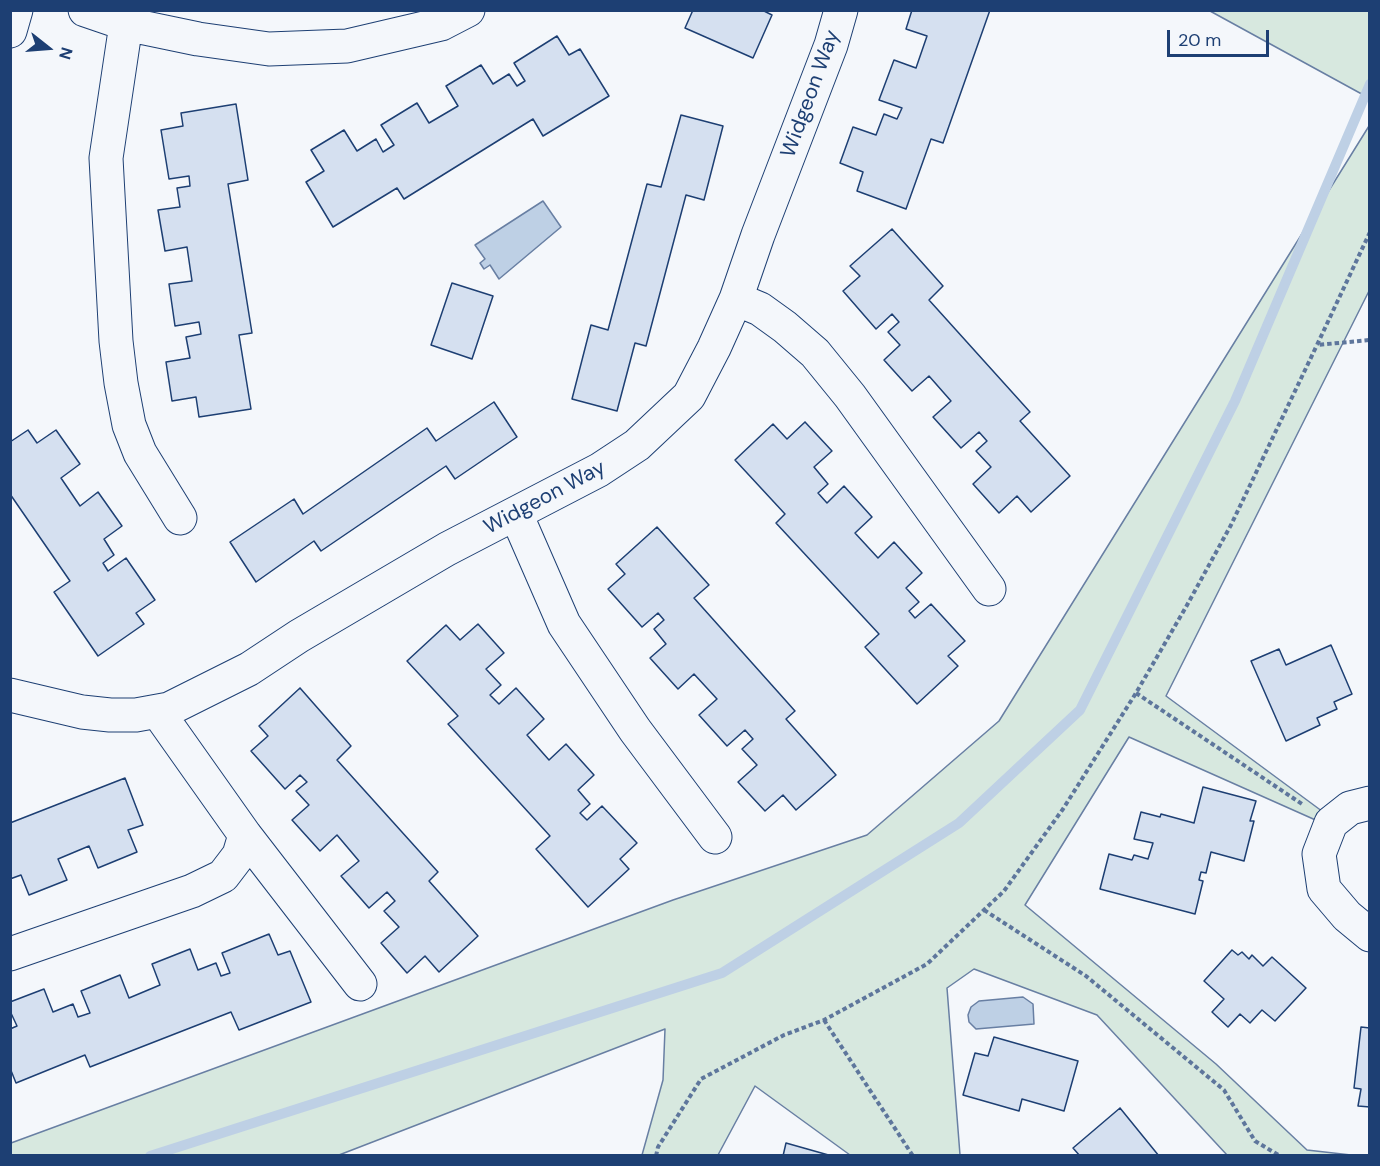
<!DOCTYPE html>
<html>
<head>
<meta charset="utf-8">
<style>
	body { margin:0 }
	#map { position:relative; width:1380px; height:1166px; overflow:hidden; background:#f4f7fb; font-family:"DM Sans",sans-serif }
	canvas { display:block }
	.frame { position:absolute; inset:0; border:12px solid #1d3f73; pointer-events:none }
	.north { position:absolute; left:18px; top:18px; width:60px; height:60px; -webkit-text-stroke:4px #f4f7fb; paint-order:stroke; rotate:107deg; font-size:16px; font-weight:700; line-height:24px; text-align:center; color:#1d3f73 }
	.north::after { content:''; display:block; margin:auto; width:21px; height:27px; background:#1d3f73; clip-path:polygon(50% 0,100% 100%,50% 72%,0 100%) }
	.scale { position:absolute; left:1167px; top:30px; width:102px; height:27px; box-sizing:border-box; border:3px solid #1d3f73; border-top:0; padding-left:8px; font-size:18px; line-height:21px; white-space:nowrap; color:#1d3f73; -webkit-text-stroke:4px #f4f7fb; paint-order:stroke }
</style>
</head>
<body>
<div id="map">
<canvas width="1380" height="1166"></canvas>
<div class="frame"></div>
<div class="north">N</div>
<div class="scale">20 m</div>
</div>
<script>
const g = document.querySelector('canvas').getContext('2d');
g.lineJoin = 'round';
function paint(path, color) {
  g.fillStyle = color;
  g.fill(path, 'evenodd');
}
function poly(rows) {
  const path = new Path2D();
  for (const r of rows) {
    path.moveTo(r[0], r[1]);
    for (let i = 2; i < r.length; i += 2) path.lineTo(r[i], r[i + 1]);
  }
  return path;
}
function strokePath(path, color, width, dash) {
  g.strokeStyle = color;
  g.lineWidth = width;
  g.lineCap = dash ? 'butt' : 'round';
  g.setLineDash(dash || []);
  g.stroke(path);
}
function label(font, color, halo, rows, align = 'center') {
  g.font = font + ' "DM Sans",sans-serif';
  g.lineWidth = 4.5;
  g.setLineDash([]);
  g.textBaseline = 'middle';
  g.strokeStyle = halo;
  g.fillStyle = color;
  for (const [text, x, y, turn = 0] of rows) {
    g.save();
    g.translate(x, y);
    g.rotate((+turn || 0) * Math.PI / 180);
    g.textAlign = isNaN(turn) ? turn : align;
    if (halo) g.strokeText(text, 0, 0);
    g.fillText(text, 0, 0);
    g.restore();
  }
}
const green = poly([
	[1210,11,1369,11,1369,98,1210,11],
	[1369,126,1369,291,1166,696,1334,820,1329,826,1129,737,1025,905,1216,1064,1307,1150,1351,1155,1227,1155,1097,1015,974,969,947,988,960,1155,850,1155,755,1086,718,1155,642,1155,663,1080,665,1029,339,1155,11,1156,11,1143,673,900,867,835,999,721,1369,126]
]);
paint(green, '#d7e8df');
strokePath(green, '#687fa3', 1.5);
const water = poly([
	[543,201,561,227,499,279,490,265,484,269,480,263,485,259,475,245,543,201],
	[1023,997,1033,1004,1034,1024,976,1029,969,1022,968,1015,971,1007,979,1001,1023,997]
]);
paint(water, '#bed0e5');
strokePath(water, '#687fa3', 1.5);
strokePath(poly([
	[150,1156,722,973,959,823,1080,710,1235,401,1370,84]
]), '#bed0e5', 10);
const building = poly([
	[693,10,762,10,772,15,753,58,685,28,693,10],
	[912,10,990,10,943,143,931,139,906,209,857,191,863,172,840,163,853,127,876,135,884,114,897,119,902,108,879,100,894,60,916,68,927,36,906,29,912,10],
	[557,36,569,55,580,49,609,96,543,136,533,119,404,199,397,188,333,227,306,182,324,171,311,150,344,130,357,151,376,139,383,152,394,145,381,125,417,103,429,123,458,106,446,86,481,65,493,84,509,74,517,86,525,81,514,63,557,36],
	[236,104,248,180,228,184,252,333,239,335,251,409,199,417,196,397,172,401,166,362,190,358,186,337,201,334,199,322,175,326,169,284,192,281,187,247,165,251,158,210,180,207,177,188,190,186,189,176,169,179,161,130,183,126,181,113,236,104],
	[681,115,723,126,704,200,686,195,646,346,635,343,617,411,572,399,591,325,608,330,647,184,661,187,681,115],
	[892,229,943,286,929,300,1030,412,1020,421,1070,476,1031,512,1017,496,999,513,973,484,991,467,976,451,987,441,979,432,961,448,933,417,951,401,929,376,912,391,884,360,900,345,888,332,899,322,892,314,876,329,843,291,860,276,850,266,892,229],
	[452,283,493,296,472,359,431,345,452,283],
	[494,402,517,437,455,479,446,466,321,551,314,541,256,582,230,542,294,499,303,514,427,428,436,441,494,402],
	[805,422,832,451,814,467,828,484,818,493,827,503,844,486,872,517,855,533,878,558,894,542,922,573,906,588,919,602,909,611,915,618,931,604,965,641,948,656,958,666,917,704,865,647,879,634,776,523,785,514,735,460,773,424,787,439,805,422],
	[28,430,37,443,56,430,80,464,61,478,80,506,98,492,122,526,104,539,114,555,103,563,108,571,126,558,155,600,136,613,144,624,98,656,54,592,70,581,10,494,10,442,28,430],
	[657,527,709,585,694,598,795,711,786,719,836,775,796,810,783,795,765,811,738,782,757,765,742,749,753,739,745,730,727,746,699,715,717,699,694,674,678,689,650,658,666,644,654,629,664,620,658,613,642,627,608,589,625,574,616,564,657,527],
	[478,624,504,653,486,669,501,685,490,695,499,704,516,688,544,719,527,735,549,760,566,744,594,775,578,790,590,804,580,813,587,820,602,806,637,843,620,859,629,869,588,907,536,849,550,836,448,724,458,716,407,661,446,625,460,640,478,624],
	[1331,645,1352,694,1334,702,1337,709,1317,718,1320,725,1286,741,1251,661,1279,649,1286,665,1331,645],
	[300,688,351,746,337,760,438,872,429,881,478,936,439,972,425,956,407,973,381,943,399,927,384,911,395,901,387,892,369,908,341,876,359,861,337,835,320,851,292,820,309,805,296,791,307,782,300,775,285,789,251,751,268,736,259,726,300,688],
	[125,778,143,825,128,830,137,852,98,868,89,846,58,859,67,880,29,895,21,875,10,879,10,823,125,778],
	[1203,787,1256,801,1250,821,1254,821,1244,861,1211,852,1206,873,1201,872,1199,880,1203,881,1195,914,1100,889,1109,854,1132,860,1134,855,1148,859,1153,843,1134,839,1141,812,1160,817,1161,814,1194,823,1203,787],
	[269,934,278,955,290,951,311,1002,239,1030,231,1012,90,1067,85,1055,16,1083,10,1068,10,1029,17,1026,10,1011,10,1002,44,989,53,1012,73,1004,78,1017,90,1013,81,991,120,975,129,998,160,985,152,964,190,949,198,970,216,963,221,976,230,973,222,953,269,934],
	[1232,950,1238,955,1242,952,1249,959,1252,955,1263,966,1272,957,1306,988,1275,1021,1262,1010,1250,1023,1240,1014,1228,1027,1212,1012,1224,999,1204,981,1232,950],
	[1361,1027,1370,1028,1370,1107,1358,1106,1361,1089,1354,1088,1361,1027],
	[994,1037,1078,1061,1064,1111,1022,1099,1019,1111,963,1095,975,1053,988,1056,994,1037],
	[1120,1108,1159,1156,1080,1156,1073,1148,1120,1108],
	[786,1143,832,1156,783,1156,786,1143]
]);
paint(building, '#d5e0f0');
strokePath(building, '#1d3f73', 1.5);
const minor = poly([
	[85,10,126,24,198,39,269,49,347,46,441,24,468,10],
	[126,24,106,158,116,341,121,383,129,425,140,453,180,518],
	[10,31,16,10],
	[736,299,760,309,785,327,815,353,850,396,989,589],
	[516,514,564,624,635,730,715,837],
	[10,695,82,712,110,715,136,715,169,709,249,669,299,636,447,549,599,470,637,445,689,396,714,348,736,299,758,235,831,45,841,10],
	[158,712,245,835,360,984],
	[1370,803,1350,808,1331,823,1319,854,1324,889,1347,916,1370,935],
	[10,954,192,891,223,876,239,855,245,835]
]);
strokePath(minor, '#1d3f73', 35);
strokePath(poly([
	[1370,232,1317,345,1370,340],
	[1136,693,1302,804],
	[984,910,1086,976,1224,1090,1255,1141,1280,1156],
	[824,1020,913,1156],
	[656,1156,658,1147,701,1079,784,1035,824,1020,927,964,1004,891,1063,809,1136,693,1186,607,1231,525,1317,345]
]), '#5e769c', 4, [4.5, 3]);
strokePath(minor, '#f4f7fb', 33);
label('21px', '#1d3f73', '#f4f7fb', [
	["Widgeon Way",811,94,-70],
	["Widgeon Way",545,498,-28]
]);
</script>
</body>
</html>
